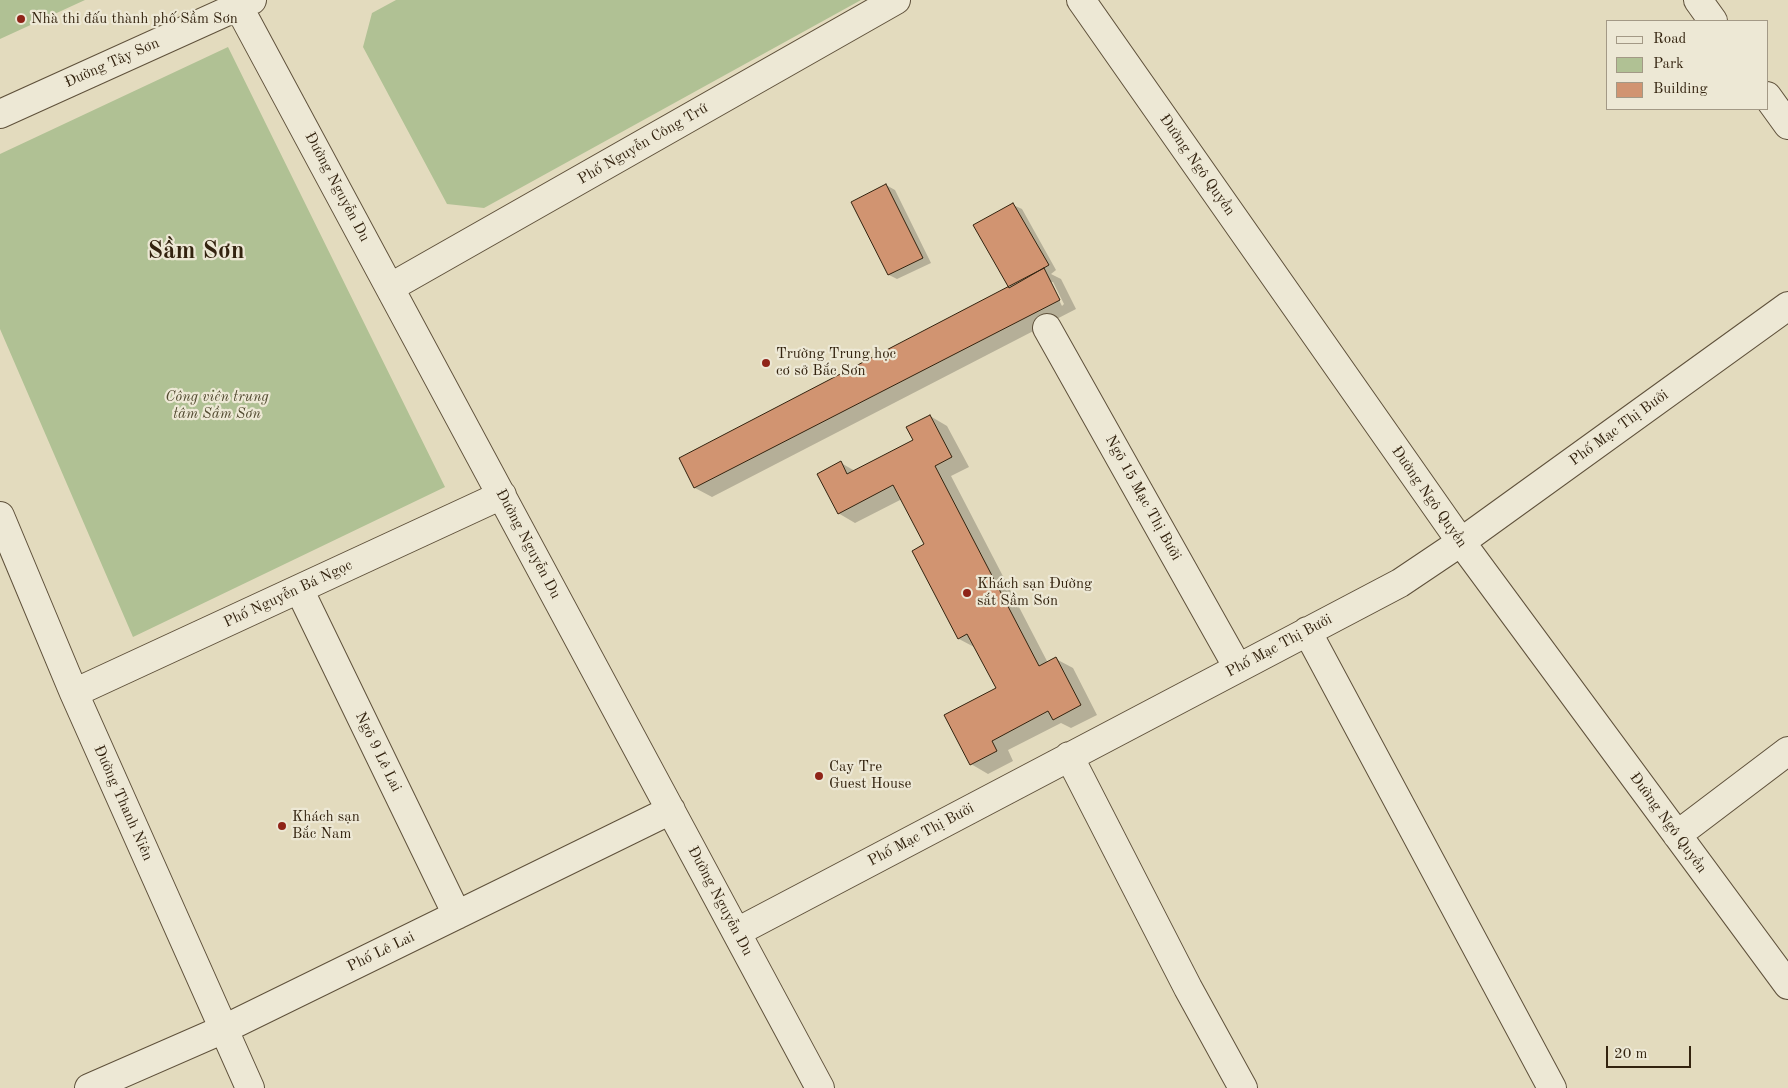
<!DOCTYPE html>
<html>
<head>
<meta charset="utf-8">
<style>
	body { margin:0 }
	#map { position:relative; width:1788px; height:1088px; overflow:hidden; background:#e3dbbe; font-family:"Old Standard TT",serif }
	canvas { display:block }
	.legend { position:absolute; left:1606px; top:20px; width:162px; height:90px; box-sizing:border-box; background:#ede8d5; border:1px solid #a39986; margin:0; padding:6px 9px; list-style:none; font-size:15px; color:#33230f }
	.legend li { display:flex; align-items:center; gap:10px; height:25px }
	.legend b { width:25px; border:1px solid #a39986 }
	.scale { position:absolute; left:1606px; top:1046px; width:85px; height:22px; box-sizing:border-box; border:2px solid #33230f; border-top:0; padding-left:6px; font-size:15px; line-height:18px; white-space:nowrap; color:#33230f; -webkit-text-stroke:4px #ede8d5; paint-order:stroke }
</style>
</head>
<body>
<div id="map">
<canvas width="1788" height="1088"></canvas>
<ul class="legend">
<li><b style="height:6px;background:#ede8d5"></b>Road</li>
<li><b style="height:14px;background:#b0c194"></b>Park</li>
<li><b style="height:14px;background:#d19471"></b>Building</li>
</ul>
<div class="scale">20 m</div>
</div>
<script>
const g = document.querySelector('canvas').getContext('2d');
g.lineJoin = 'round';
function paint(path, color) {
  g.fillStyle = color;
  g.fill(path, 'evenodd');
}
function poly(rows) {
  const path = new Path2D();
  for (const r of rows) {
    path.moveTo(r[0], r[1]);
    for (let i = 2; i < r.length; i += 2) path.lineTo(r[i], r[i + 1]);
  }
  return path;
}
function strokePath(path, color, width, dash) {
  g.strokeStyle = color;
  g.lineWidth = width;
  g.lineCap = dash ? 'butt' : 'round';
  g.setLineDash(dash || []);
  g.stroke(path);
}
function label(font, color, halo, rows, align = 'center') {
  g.font = font + ' "Old Standard TT",serif';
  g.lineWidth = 4.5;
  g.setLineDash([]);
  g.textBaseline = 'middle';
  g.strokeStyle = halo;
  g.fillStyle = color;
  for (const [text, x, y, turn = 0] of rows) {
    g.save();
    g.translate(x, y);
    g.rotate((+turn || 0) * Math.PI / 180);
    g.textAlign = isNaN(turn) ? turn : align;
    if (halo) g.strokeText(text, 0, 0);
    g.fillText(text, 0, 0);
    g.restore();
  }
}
paint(poly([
	[0,0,85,0,0,39],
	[396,0,861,0,484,208,447,204,363,47,372,13],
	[228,47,445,487,133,637,0,329,0,154]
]), '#b0c194');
paint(poly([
	[886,185,895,190,931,263,897,279,889,275],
	[1013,205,1022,209,1056,270,1051,274,1061,279,1076,309,712,497,695,488,680,459,1010,287],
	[1050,282,1053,282,1064,304,1062,306],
	[930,416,947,426,969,467,951,476,1048,663,1056,659,1073,668,1097,715,1071,728,1061,723,1008,750,1013,761,988,774,971,764,997,689,976,648,959,639,925,545,902,499,855,523,838,513,841,463,855,471,914,440]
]), '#0003');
const building = poly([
	[886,184,923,258,888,275,851,202,886,184],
	[1013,203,1049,265,1009,288,973,225,1013,203],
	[1044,268,1060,300,694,488,679,458,1044,268],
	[930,415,952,457,935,466,1039,666,1056,657,1081,705,1053,720,1048,711,992,741,997,751,970,765,944,715,996,688,967,634,958,639,912,551,924,544,893,485,838,514,817,474,841,461,847,474,913,440,906,427,930,415]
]);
paint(building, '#d19471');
strokePath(building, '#33230f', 1);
const minor = poly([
	[235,0,820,1088],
	[1081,0,1461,542,1788,985],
	[1698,0,1713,21],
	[1767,96,1788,125],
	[0,114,252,0],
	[391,287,896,0],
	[1047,328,1238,668],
	[0,516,74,693,250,1088],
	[299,589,457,915],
	[1307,631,1552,1088],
	[74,693,502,495],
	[1069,756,1188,988,1243,1088],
	[1677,835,1788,751],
	[737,932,1400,583,1461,542,1788,306],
	[89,1088,224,1029,671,810]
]);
strokePath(minor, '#5f513b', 30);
strokePath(minor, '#ede8d5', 28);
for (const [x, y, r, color] of [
	[21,19,5,"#8f2418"],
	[766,363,5,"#8f2418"],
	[967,593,5,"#8f2418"],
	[819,776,5,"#8f2418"],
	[282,826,5,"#8f2418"]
]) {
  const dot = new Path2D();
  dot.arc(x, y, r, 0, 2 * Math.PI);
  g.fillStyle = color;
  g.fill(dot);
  strokePath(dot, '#ede8d5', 2);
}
label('15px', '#33230f', '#ede8d5', [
	["Nhà thi đấu thành phố Sầm Sơn",31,19],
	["Trường Trung học",776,354],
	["cơ sở Bắc Sơn",776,371],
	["Khách sạn Đường",977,584],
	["sắt Sầm Sơn",977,601],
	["Cay Tre",829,767],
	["Guest House",829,784],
	["Khách sạn",292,817],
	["Bắc Nam",292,834]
], 'left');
label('15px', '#33230f', '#ede8d5', [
	["Đường Tây Sơn",112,63,-24],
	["Phố Nguyễn Công Trứ",643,144,-30],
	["Đường Ngô Quyền",1197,165,55],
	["Đường Nguyễn Du",337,187,62],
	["Phố Mạc Thị Bưởi",1619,428,-36],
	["Đường Ngô Quyền",1429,497,55],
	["Ngõ 15 Mạc Thị Bưởi",1143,498,61],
	["Đường Nguyễn Du",528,544,62],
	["Phố Nguyễn Bá Ngọc",288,594,-25],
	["Phố Mạc Thị Bưởi",1279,646,-28],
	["Ngõ 9 Lê Lai",378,752,64],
	["Đường Thanh Niên",123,803,66],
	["Đường Ngô Quyền",1668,823,54],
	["Phố Mạc Thị Bưởi",921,835,-28],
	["Đường Nguyễn Du",720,901,62],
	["Phố Lê Lai",381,952,-26]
]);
label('italic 15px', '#524a30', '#ede8d5', [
	["Công viên trung",217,397],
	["tâm Sầm Sơn",217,414]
]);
label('bold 25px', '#33230f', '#ede8d5', [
	["Sầm Sơn",196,251]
]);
</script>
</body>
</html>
